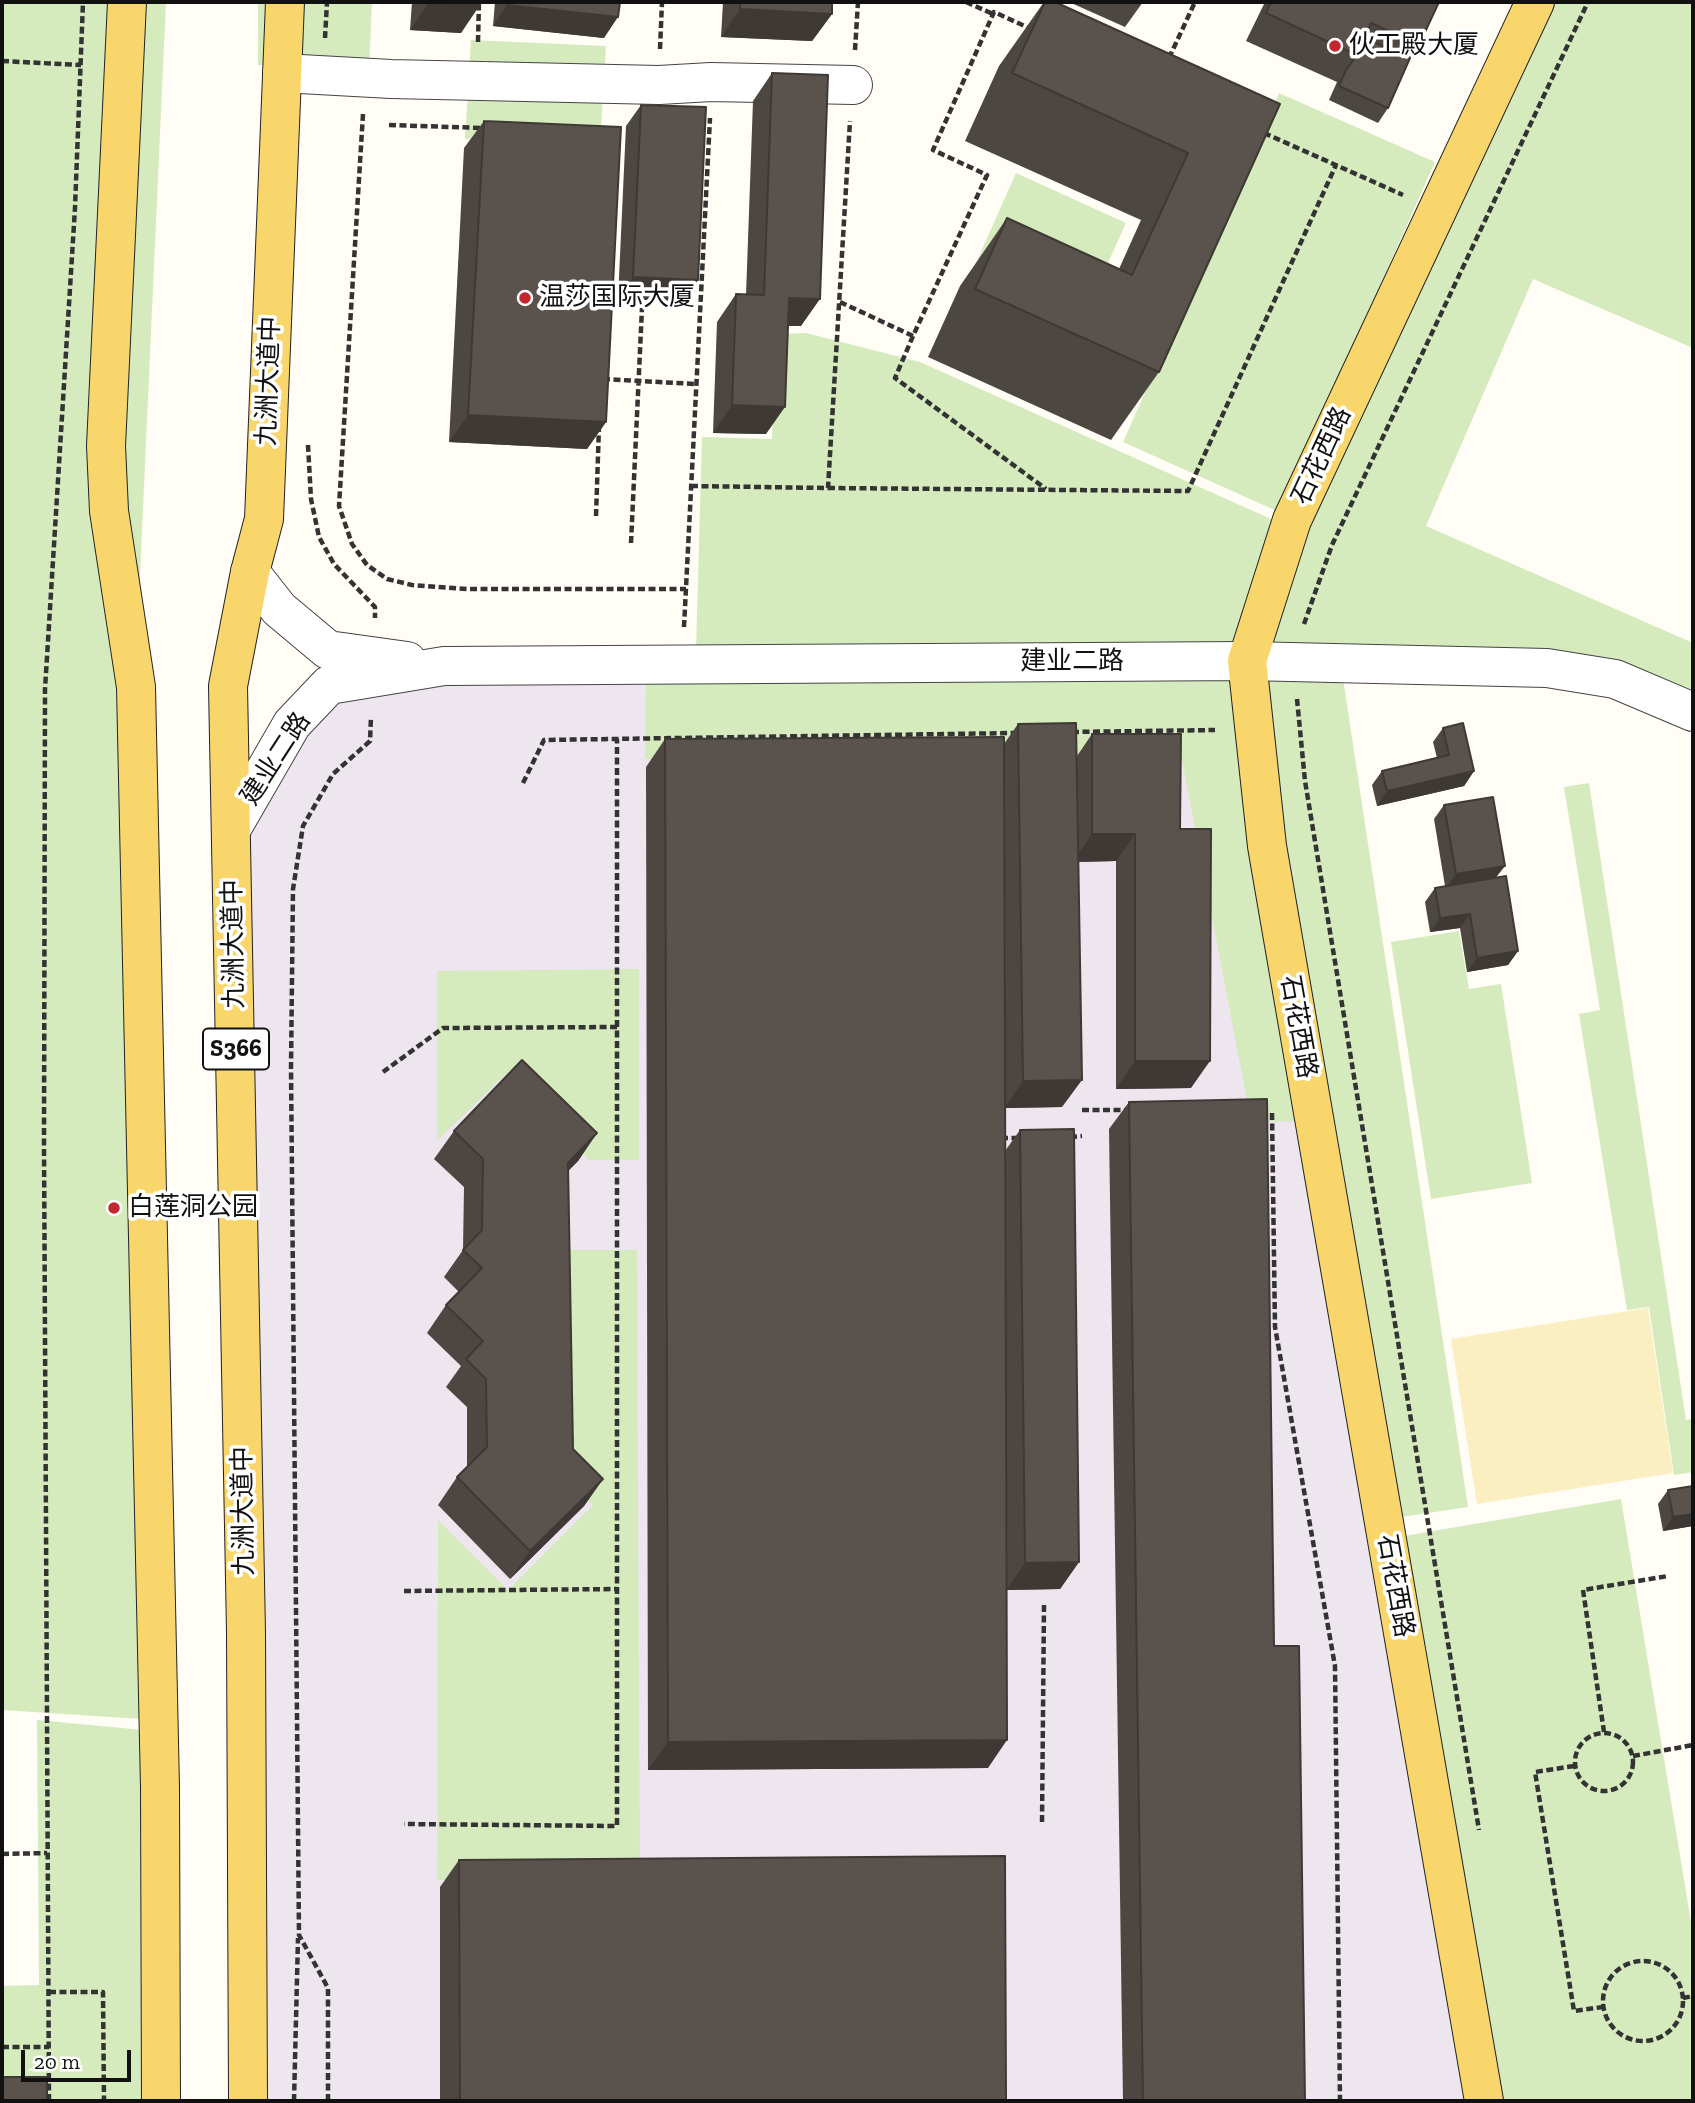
<!DOCTYPE html>
<html>
<head>
<meta charset="utf-8">
<style>
	body { margin:0 }
	#map { position:relative; width:1695px; height:2103px; overflow:hidden; background:#fffdf5; font-family:"Zilla Slab",serif }
	canvas { display:block }
	.frame { position:absolute; inset:0; border:4px solid #111; pointer-events:none }
	.scale { position:absolute; left:21px; top:2050px; width:110px; height:32px; box-sizing:border-box; border:4px solid #111; border-top:0; padding-left:9px; font-size:21px; line-height:24px; white-space:nowrap; color:#111; -webkit-text-stroke:5px #fff; paint-order:stroke }
</style>
</head>
<body>
<div id="map">
<canvas width="1695" height="2103"></canvas>
<div class="frame"></div>
<div class="scale">20 m</div>
</div>
<script>
const g = document.querySelector('canvas').getContext('2d');
g.lineJoin = 'round';
function paint(path, color) {
  g.fillStyle = color;
  g.fill(path, 'evenodd');
}
function poly(rows) {
  const path = new Path2D();
  for (const r of rows) {
    if (r.length === 3) {
      path.moveTo(r[0] + r[2], r[1]);
      path.arc(r[0], r[1], r[2], 0, 2 * Math.PI);
      continue;
    }
    path.moveTo(r[0], r[1]);
    for (let i = 2; i < r.length; i += 2) path.lineTo(r[i], r[i + 1]);
  }
  return path;
}
function strokePath(path, color, width, dash) {
  g.strokeStyle = color;
  g.lineWidth = width;
  g.lineCap = dash ? 'butt' : 'round';
  g.setLineDash(dash || []);
  g.stroke(path);
}
function label(font, color, halo, rows, align = 'center') {
  g.font = font + ' "Zilla Slab","Noto Sans SC",serif';
  g.lineWidth = 7;
  g.setLineDash([]);
  g.textBaseline = 'middle';
  g.strokeStyle = halo;
  g.fillStyle = color;
  for (const [text, x, y, turn = 0] of rows) {
    g.save();
    g.translate(x, y);
    g.rotate((+turn || 0) * Math.PI / 180);
    g.textAlign = isNaN(turn) ? turn : align;
    if (halo) g.strokeText(text, 0, 0);
    g.fillText(text, 0, 0);
    g.restore();
  }
}
paint(poly([
	[1246,661,1484,2101,248,2101,232,828,329,686]
]), '#eee6ef');
paint(poly([
	[2,2,166,2,135,685,157,1720,2,1710],
	[258,2,372,2,369,70,258,65],
	[1536,2,1693,2,1693,348,1533,279,1426,526,1693,643,1693,711,1615,678,1247,660],
	[471,40,606,46,600,145,465,139],
	[1279,93,1435,162,1279,512,1123,442],
	[1016,173,1126,223,1077,331,968,281],
	[806,333,920,362,1280,523,1239,651,696,649,702,437,772,439,775,334],
	[1239,670,1305,1121,1251,1122,1181,755,645,759,646,674],
	[1258,676,1343,678,1468,1507,1395,1518],
	[1589,783,1686,1420,1693,1419,1693,1472,1674,1475,1649,1307,1627,1310,1579,1014,1600,1010,1564,787],
	[1459,931,1469,989,1501,984,1532,1183,1431,1199,1391,942],
	[639,969,639,1160,589,1160,505,1075,437,1141,437,971],
	[559,1250,637,1250,640,1881,437,1880,438,1520,508,1590,593,1505,558,1469],
	[1621,1499,1693,1934,1693,2101,1492,2101,1398,1537],
	[37,1720,143,1730,147,2101,2,2101,2,1986,39,1985]
]), '#d5ebbd');
paint(poly([
	[1648,1308,1673,1473,1477,1504,1451,1339]
]), '#fbeec1');
const minor = poly([
	[282,73,391,79,659,85,711,82,853,85],
	[250,572,279,609,328,650,407,661],
	[232,828,292,724,329,685,444,666,1247,661,1547,668,1615,679,1693,712]
]);
const major = poly([
	[127,2,106,446,109,511,136,687,160,1787,161,2101],
	[248,2101,246,1632,228,686,250,572,264,519,285,2],
	[1484,2101,1267,846,1247,661,1292,520,1535,2]
]);
strokePath(minor, '#444', 40);
strokePath(major, '#222', 40);
strokePath(poly([
	[966,2,993,14],
	[325,38,327,2],
	[478,42,479,2],
	[660,49,662,2],
	[855,50,858,2],
	[1169,58,1195,2],
	[2,61,81,65],
	[363,114,339,506,352,544,367,565,387,579,412,585,467,589,686,589],
	[389,125,483,128],
	[1264,133,1403,195],
	[840,302,913,336,987,175,933,150,994,12,1029,28],
	[913,336,895,378,1046,489],
	[603,379,696,384],
	[308,445,311,499,319,537,334,564,375,607,375,618],
	[691,486,828,488,850,121],
	[828,488,1188,491,1336,165],
	[596,516,599,426],
	[631,543,642,308],
	[1304,624,1332,545,1588,2],
	[684,627,710,118],
	[1297,699,1305,781,1479,1830],
	[1072,732,1215,730],
	[523,783,544,740,1015,733],
	[617,1027,617,739],
	[383,1072,443,1028,617,1027,617,1826,404,1824],
	[1082,1110,1127,1110],
	[1272,1113,1275,1327,1335,1666,1340,2101],
	[1070,1137,1082,1136],
	[1001,1138,1020,1138],
	[404,1591,617,1589],
	[1604,1732,1583,1590,1668,1576],
	[1604,1762,29],
	[1633,1756,1693,1745],
	[1574,1766,1535,1772,1574,2011,1603,2007],
	[1042,1822,1044,1605],
	[2,1854,47,1853],
	[1643,2001,40],
	[49,1992,103,1992,104,2101],
	[1683,1998,1693,1996],
	[2,2047,49,2047],
	[49,2101,44,1144,45,689,75,208,83,2],
	[294,2101,298,1938],
	[328,2101,328,1988,299,1935,291,1068,293,889,303,826,333,774,370,741,371,717]
]), '#333', 4.5, [7, 3.5]);
strokePath(minor, '#fff', 38);
strokePath(major, '#f9d66b', 38);
paint(poly([
	[412,2,480,2,461,33,410,30],
	[495,2,620,2,604,38,493,26],
	[723,2,832,2,832,14,812,41,721,37],
	[1044,2,1055,2,1280,104,1159,372,1111,440,928,357,960,286,1007,218,1119,269,1141,220,965,141,999,66],
	[1069,2,1143,2,1125,27],
	[1265,2,1439,2,1419,45,1410,58,1388,108,1378,123,1329,100,1337,82,1246,41],
	[772,73,801,326,788,326,766,434,713,433,717,322,736,294,746,295,753,101],
	[641,105,684,301,618,299,626,126],
	[484,121,606,422,587,449,449,442,464,148],
	[1018,724,1077,756,1092,734,1180,829,1191,1088,1116,1089,1116,861,1078,862,1062,1107,1005,1108,1005,1151,1020,1130,1079,1562,1060,1589,1006,1590,988,1768,648,1770,646,767,665,739,1004,744],
	[1443,728,1474,771,1464,786,1377,806,1372,785,1382,771,1437,758,1433,742],
	[1444,805,1496,878,1518,951,1508,965,1467,972,1460,928,1430,932,1425,902,1435,888,1445,886,1434,819],
	[1129,1102,1274,1646,1305,2101,1123,2101,1109,1129],
	[454,1131,597,1133,578,1161,568,1171,573,1449,603,1479,584,1506,510,1579,438,1505,457,1477,467,1467,467,1407,446,1387,461,1366,427,1333,446,1305,459,1292,444,1277,463,1250,464,1187,434,1159],
	[1693,1486,1693,1526,1663,1531,1658,1504,1668,1490],
	[459,1860,1006,2101,440,2101,440,1887]
]), '#4d4742');
paint(poly([
	[429,2,480,5,461,33,410,30],
	[507,5,618,17,604,38,493,26],
	[740,9,832,14,812,41,721,37],
	[633,277,698,280,684,301,618,299],
	[789,298,820,299,801,326,770,325],
	[732,405,785,407,766,434,713,433],
	[468,415,606,422,587,449,449,442],
	[1474,771,1464,786,1377,806,1387,791],
	[1092,834,1135,834,1116,861,1073,862],
	[1505,866,1494,880,1446,888,1456,874],
	[1470,914,1460,928,1430,932,1440,918],
	[1518,951,1508,965,1467,972,1477,958],
	[1135,1061,1210,1061,1191,1088,1116,1089],
	[1082,1080,1062,1107,1004,1108,1023,1081],
	[597,1133,578,1161,549,1190,568,1163],
	[603,1479,584,1506,510,1579,530,1551],
	[1693,1514,1693,1526,1663,1531,1673,1517],
	[1079,1562,1060,1589,1006,1590,1025,1563],
	[1007,1740,988,1768,648,1770,668,1742]
]), '#3f3936');
const building = poly([
	[429,2,480,2,480,5,429,2],
	[508,2,620,2,618,17,507,5,508,2],
	[740,2,832,2,832,14,740,9,740,2],
	[1045,2,1055,2,1280,104,1159,372,975,289,1007,218,1132,275,1188,153,1012,73,1045,2],
	[1271,2,1439,2,1419,45,1371,23,1357,55,1266,13,1271,2],
	[1364,38,1410,58,1388,108,1339,86,1346,70,1357,55,1364,38],
	[772,73,828,75,820,299,789,298,785,407,732,405,736,294,764,295,772,73],
	[641,105,706,107,698,280,633,277,641,105],
	[484,121,621,127,606,422,468,415,484,121],
	[1076,723,1082,1080,1023,1081,1018,724,1076,723],
	[1463,723,1474,771,1387,791,1382,771,1449,755,1443,728,1463,723],
	[1092,734,1181,734,1180,829,1211,829,1210,1061,1135,1061,1135,834,1092,834,1092,734],
	[1004,737,1007,1740,668,1742,665,739,1004,737],
	[1493,797,1505,866,1456,874,1444,805,1493,797],
	[1506,876,1518,951,1477,958,1470,914,1440,918,1435,888,1506,876],
	[522,1060,597,1133,568,1163,573,1449,603,1479,530,1551,457,1477,487,1447,486,1379,466,1359,483,1341,446,1305,482,1268,463,1250,482,1230,483,1159,454,1131,522,1060],
	[1267,1099,1274,1646,1299,1646,1305,2101,1143,2101,1129,1102,1267,1099],
	[1074,1129,1079,1562,1025,1563,1020,1130,1074,1129],
	[1693,1486,1693,1514,1673,1517,1668,1490,1693,1486],
	[1005,1856,1006,2101,460,2101,459,1860,1005,1856],
	[2,2077,47,2077,47,2101,2,2101,2,2077]
]);
paint(building, '#5a524d');
strokePath(building, '#3f3936', 2);
for (const [x, y, r, color] of [
	[1335,46,7,"#c4262e"],
	[525,298,7,"#c4262e"],
	[114,1208,7,"#c4262e"]
]) {
  const dot = new Path2D();
  dot.arc(x, y, r, 0, 2 * Math.PI);
  g.fillStyle = color;
  g.fill(dot);
  strokePath(dot, '#fff', 2.5);
}
for (const [x, y, w] of [
	[236,1049,66]
]) {
  const box = new Path2D();
  box.roundRect(x - w / 2, y - 20.5, w, 41, 5);
  g.fillStyle = '#fff';
  g.fill(box);
  strokePath(box, '#111', 2);
}
label('bold 24px', '#111', null, [
	["S366",236,1049]
]);
label('26px', '#111', '#fff', [
	["伙工殿大厦",1349,46],
	["温莎国际大厦",539,298],
	["白莲洞公园",128,1208]
], 'left');
label('26px', '#111', '#fff', [
	["九洲大道中",269,381,-88],
	["石花西路",1322,456,-65],
	["建业二路",1072,662],
	["建业二路",276,759,-57],
	["九洲大道中",234,944,-91],
	["石花西路",1298,1027,80],
	["九洲大道中",244,1511,-91],
	["石花西路",1395,1586,80]
]);
</script>
</body>
</html>
